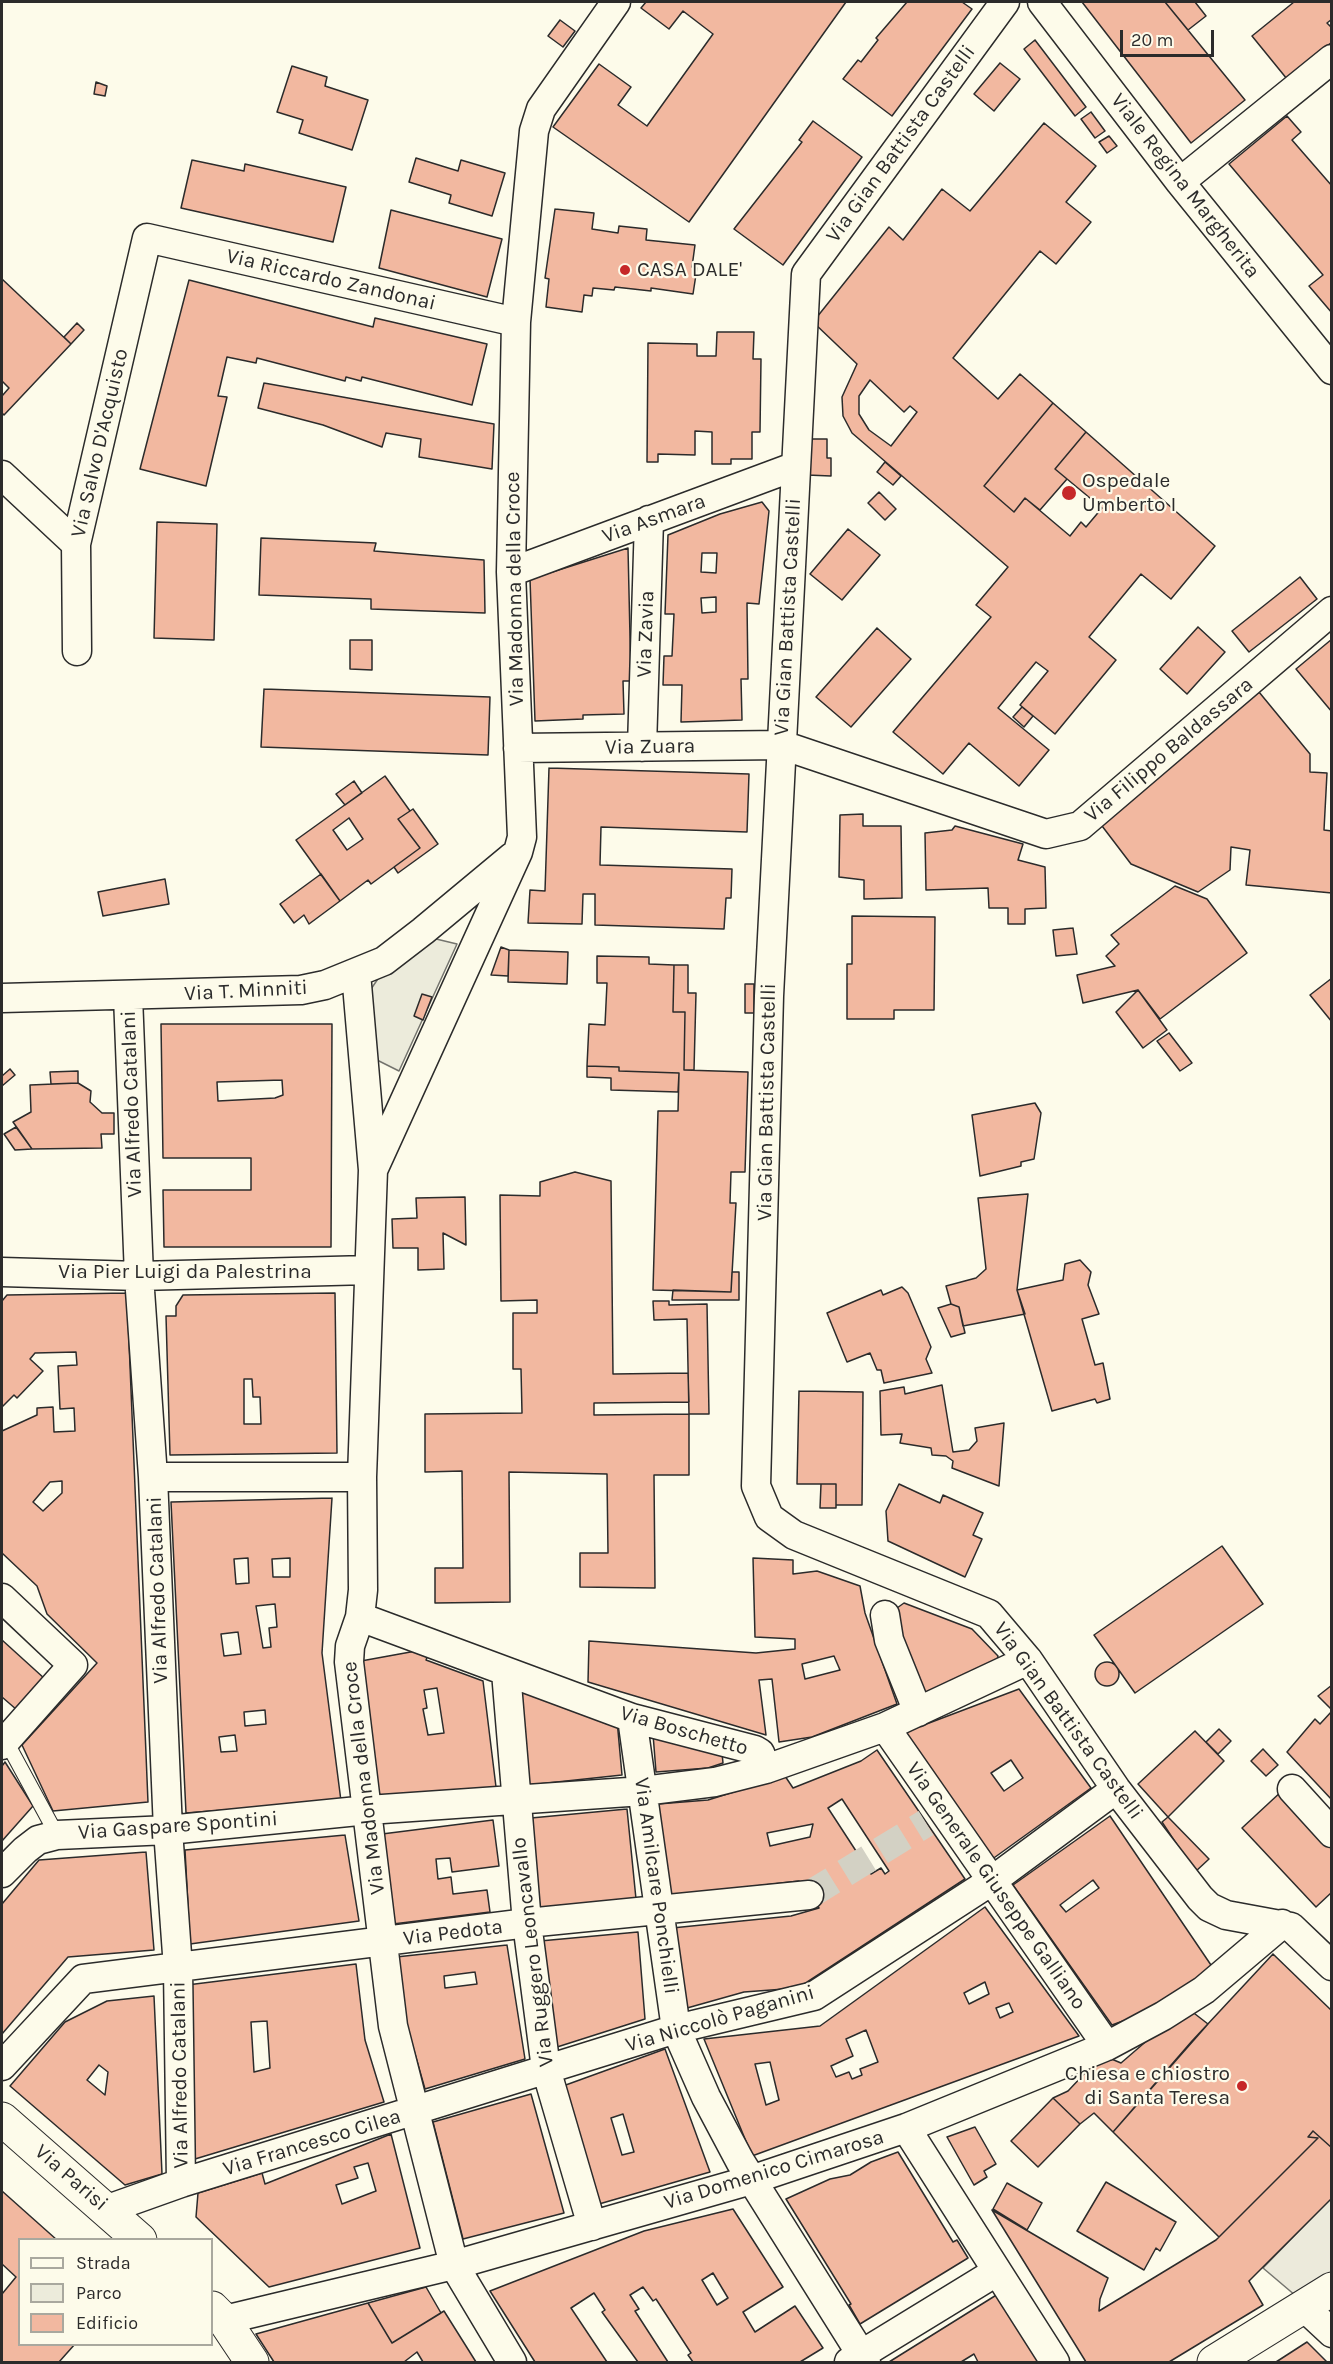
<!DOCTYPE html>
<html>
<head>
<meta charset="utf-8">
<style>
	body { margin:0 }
	#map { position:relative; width:1333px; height:2364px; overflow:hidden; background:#fdfbea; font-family:Karla,sans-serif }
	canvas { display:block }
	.frame { position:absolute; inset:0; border:3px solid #2b2b2b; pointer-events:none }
	.legend { position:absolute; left:18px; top:2238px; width:195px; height:108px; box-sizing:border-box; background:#fdfbea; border:2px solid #a9a89e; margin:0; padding:8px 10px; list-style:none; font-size:18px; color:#2b2b2b }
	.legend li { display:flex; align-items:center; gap:12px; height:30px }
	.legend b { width:30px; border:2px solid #a9a89e }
	.scale { position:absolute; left:1120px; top:30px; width:94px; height:27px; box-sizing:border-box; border:3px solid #2b2b2b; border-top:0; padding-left:8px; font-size:18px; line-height:21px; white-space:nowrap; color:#2b2b2b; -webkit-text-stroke:4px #fdfbea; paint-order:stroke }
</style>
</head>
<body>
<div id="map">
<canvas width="1333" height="2364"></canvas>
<div class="frame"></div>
<ul class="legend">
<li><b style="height:8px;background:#fdfbea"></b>Strada</li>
<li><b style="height:16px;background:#ecebdb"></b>Parco</li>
<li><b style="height:16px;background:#f2b8a0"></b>Edificio</li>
</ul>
<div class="scale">20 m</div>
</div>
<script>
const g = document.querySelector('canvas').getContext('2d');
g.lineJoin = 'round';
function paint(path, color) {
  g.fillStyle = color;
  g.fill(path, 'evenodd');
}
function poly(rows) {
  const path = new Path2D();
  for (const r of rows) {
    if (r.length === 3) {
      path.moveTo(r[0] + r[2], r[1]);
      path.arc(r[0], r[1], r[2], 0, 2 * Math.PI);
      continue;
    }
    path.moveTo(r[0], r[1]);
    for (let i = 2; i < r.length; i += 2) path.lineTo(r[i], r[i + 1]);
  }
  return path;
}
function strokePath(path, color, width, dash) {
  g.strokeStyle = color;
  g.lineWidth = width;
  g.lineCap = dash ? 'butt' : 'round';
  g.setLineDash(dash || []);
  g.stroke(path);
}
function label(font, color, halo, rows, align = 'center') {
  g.font = font + ' Karla,sans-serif';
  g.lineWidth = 4.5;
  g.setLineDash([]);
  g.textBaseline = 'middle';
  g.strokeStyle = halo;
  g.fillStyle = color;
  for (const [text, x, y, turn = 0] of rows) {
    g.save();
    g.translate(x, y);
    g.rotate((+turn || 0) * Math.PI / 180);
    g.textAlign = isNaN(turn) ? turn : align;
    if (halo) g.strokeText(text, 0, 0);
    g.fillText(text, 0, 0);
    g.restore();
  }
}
const green = poly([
	[432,938,457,944,399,1071,373,1058,371,989,384,970,432,938]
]);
paint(green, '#ecebdb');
strokePath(green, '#74746e', 1.5);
const parking = poly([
	[1331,2198,1331,2272,1296,2296,1263,2268,1331,2198]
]);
paint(parking, '#eceadb');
strokePath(parking, '#74746e', 1.5);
const building = poly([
	[646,2,846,2,689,222,553,127,599,64,631,87,618,105,647,126,713,34,683,11,669,29,641,8,646,2],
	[907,2,962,2,972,9,892,116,843,79,858,60,861,62,878,40,876,38,907,2],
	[1082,2,1165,2,1245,100,1191,143,1082,2],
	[1165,2,1195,2,1206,16,1188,30,1165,2],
	[1294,2,1332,2,1332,19,1327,23,1332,28,1332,42,1287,79,1252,36,1294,2],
	[560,20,575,31,563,47,548,36,560,20],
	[1035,40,1086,107,1075,116,1024,49,1035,40],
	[1000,63,1020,79,994,111,974,94,1000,63],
	[292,66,327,77,325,86,368,100,352,150,299,133,303,120,277,112,292,66],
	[96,82,107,86,105,96,94,94,96,82],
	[1091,112,1105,131,1095,138,1081,119,1091,112],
	[1287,116,1301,132,1292,140,1332,186,1332,313,1309,286,1323,275,1229,164,1287,116],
	[813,121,862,157,783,265,734,229,802,142,799,140,813,121],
	[1044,123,1096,166,1066,202,1091,222,1056,264,1040,251,953,358,998,399,1020,374,1053,403,984,486,1014,512,1025,498,1070,536,1081,522,1086,527,1102,508,1055,469,1086,432,1215,546,1171,599,1141,574,1089,637,1116,660,1055,734,1020,705,1048,671,1036,662,998,708,1049,750,1019,786,969,743,943,774,893,732,991,617,976,605,1008,567,852,433,843,416,842,397,857,364,813,322,889,227,903,240,942,189,970,211,1044,123],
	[870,380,904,412,910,406,917,412,891,446,869,430,859,414,859,396,870,380],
	[1109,136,1117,146,1107,153,1099,142,1109,136],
	[416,158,458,171,461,160,505,173,492,216,449,203,451,195,409,182,416,158],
	[192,160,244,171,245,164,346,187,333,242,181,208,192,160],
	[555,209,594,213,592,229,618,233,619,226,647,229,646,240,695,245,692,267,697,268,693,294,651,288,651,291,615,287,614,290,593,288,592,296,584,295,582,312,546,307,549,279,545,278,555,209],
	[391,210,502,239,487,297,379,268,391,210],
	[2,279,71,344,4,415,2,413,2,396,9,388,2,381,2,279],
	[189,280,373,327,375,318,487,344,472,405,362,377,361,381,346,377,345,381,257,358,256,363,227,357,218,396,227,397,206,486,140,469,189,280],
	[77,323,84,330,71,344,64,337,77,323],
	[717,332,754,332,753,359,761,359,760,432,752,432,752,459,731,459,731,464,712,464,712,432,695,431,695,455,658,454,658,462,647,462,648,343,697,344,697,356,716,356,717,332],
	[264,383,494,424,492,469,419,457,421,439,386,433,382,447,323,425,258,408,264,383],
	[1053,403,1086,432,1055,469,1067,479,1040,510,1025,498,1014,512,984,486,1053,403],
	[807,439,827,439,827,458,831,458,831,476,807,475,807,439],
	[885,462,901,476,893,485,877,472,885,462],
	[879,492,896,509,885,520,868,503,879,492],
	[762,502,769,511,759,604,747,603,748,679,741,679,742,720,681,722,682,685,663,685,664,656,672,656,674,614,665,614,668,535,720,514,762,502],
	[702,553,717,553,716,573,701,572,702,553],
	[716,597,716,612,702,613,701,598,716,597],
	[157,522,217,524,214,640,154,638,157,522],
	[848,529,880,555,842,600,810,574,848,529],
	[261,538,376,543,374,551,484,560,485,613,371,609,371,599,259,595,261,538],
	[628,548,631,681,623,681,624,714,583,715,583,719,535,721,530,579,628,548],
	[1300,577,1317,599,1249,652,1232,631,1300,577],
	[1198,627,1225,652,1187,694,1160,669,1198,627],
	[877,628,911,659,851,727,816,697,877,628],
	[1332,639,1332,712,1296,669,1332,639],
	[350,640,372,640,372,670,350,669,350,640],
	[264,689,490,697,488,755,261,747,264,689],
	[1259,692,1310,754,1310,772,1327,773,1324,830,1332,831,1332,893,1246,885,1250,850,1231,847,1230,870,1198,892,1131,864,1099,822,1259,692],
	[1022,707,1033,716,1024,727,1013,717,1022,707],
	[549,768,749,774,747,832,601,827,600,865,732,869,731,898,726,898,724,929,595,925,595,894,583,894,582,924,528,923,530,890,545,891,549,768],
	[385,776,410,811,398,819,420,848,371,884,368,880,340,901,296,840,385,776],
	[349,818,363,839,347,850,333,830,349,818],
	[354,781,362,793,345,805,336,794,354,781],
	[413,809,438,844,398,873,394,867,420,848,398,819,413,809],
	[863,814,863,826,901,826,902,898,864,899,864,880,839,877,840,815,863,814],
	[955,826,1023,844,1018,860,1045,867,1046,908,1025,909,1025,924,1008,924,1008,908,989,908,988,888,926,890,925,833,952,830,955,826],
	[321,874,340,901,309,924,304,915,294,923,280,904,321,874],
	[165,879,169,904,103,916,98,892,165,879],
	[1175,886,1207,899,1247,953,1160,1019,1138,990,1083,1003,1077,975,1115,966,1106,956,1119,944,1111,935,1175,886],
	[852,916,935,917,934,1010,894,1010,894,1019,847,1019,847,964,852,964,852,916],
	[1073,928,1077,954,1056,956,1053,930,1073,928],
	[501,947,509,950,508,976,491,975,501,947],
	[509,950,568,952,567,984,508,982,509,950],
	[597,956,649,957,649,964,674,965,673,1012,685,1012,684,1070,748,1072,745,1172,731,1172,730,1203,736,1203,731,1292,653,1290,658,1111,678,1111,679,1073,619,1071,619,1067,587,1066,589,1024,605,1025,607,983,597,983,597,956],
	[674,965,688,965,688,993,696,993,694,1070,684,1070,685,1012,673,1012,674,965],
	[1332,978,1332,1022,1310,995,1332,978],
	[745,984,754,984,754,1013,745,1013,745,984],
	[1138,990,1167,1030,1143,1048,1116,1012,1138,990],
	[422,994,432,997,423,1020,414,1016,422,994],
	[161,1024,332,1024,331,1247,164,1247,163,1190,251,1190,251,1158,163,1158,161,1024],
	[282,1080,283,1095,275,1098,218,1101,217,1082,282,1080],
	[1169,1033,1192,1063,1180,1071,1157,1041,1169,1033],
	[587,1066,619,1067,619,1071,679,1073,678,1092,611,1090,611,1078,587,1077,587,1066],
	[10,1069,15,1075,2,1086,2,1076,10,1069],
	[78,1071,78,1083,51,1084,50,1072,78,1071],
	[78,1083,91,1091,90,1102,102,1113,114,1113,114,1134,101,1134,102,1148,32,1149,13,1122,31,1112,30,1085,78,1083],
	[1035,1103,1041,1113,1034,1159,1021,1162,1021,1166,980,1176,972,1115,1035,1103],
	[16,1127,32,1149,15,1150,4,1134,16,1127],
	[575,1172,611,1181,613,1374,688,1373,689,1402,594,1403,594,1415,689,1414,689,1475,654,1475,655,1588,580,1587,580,1553,608,1553,607,1474,509,1472,510,1602,435,1603,435,1568,463,1568,462,1471,425,1472,425,1414,522,1413,521,1369,513,1369,513,1313,537,1313,537,1300,501,1301,500,1195,540,1196,540,1182,575,1172],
	[1028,1194,1017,1290,1025,1314,963,1326,959,1307,951,1304,946,1286,976,1278,986,1269,978,1198,1028,1194],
	[465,1197,466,1245,443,1233,444,1269,418,1270,418,1248,393,1248,392,1219,417,1218,416,1198,465,1197],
	[1080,1260,1091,1272,1088,1285,1099,1314,1082,1319,1095,1365,1103,1363,1110,1399,1097,1403,1095,1399,1052,1411,1017,1290,1063,1280,1065,1264,1080,1260],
	[732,1272,739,1272,739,1300,672,1300,673,1290,731,1292,732,1272],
	[902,1287,908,1293,931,1347,926,1359,932,1373,884,1383,881,1370,877,1370,870,1353,847,1362,827,1313,881,1290,883,1295,902,1287],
	[127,1293,148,1802,53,1811,22,1745,97,1663,47,1614,37,1586,2,1553,2,1431,37,1415,37,1408,53,1407,54,1432,75,1431,74,1408,60,1409,58,1366,77,1365,76,1352,35,1353,30,1359,43,1371,17,1398,14,1395,2,1407,2,1301,7,1295,127,1293],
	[62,1481,62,1493,43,1511,33,1502,50,1482,62,1481],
	[335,1293,337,1453,170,1455,166,1316,176,1316,176,1306,183,1295,335,1293],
	[244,1379,252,1379,253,1397,260,1397,261,1424,244,1424,244,1379],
	[653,1301,669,1301,669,1305,707,1304,709,1414,689,1414,687,1319,654,1320,653,1301],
	[951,1304,959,1307,965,1333,951,1337,938,1308,951,1304],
	[942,1385,953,1452,969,1450,977,1441,975,1428,1004,1423,999,1486,952,1468,953,1461,946,1456,932,1455,931,1448,900,1443,902,1434,881,1435,880,1391,904,1387,905,1394,942,1385],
	[799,1391,863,1392,862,1505,836,1505,836,1484,797,1484,799,1391],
	[821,1484,836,1484,836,1508,820,1508,821,1484],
	[899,1484,940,1503,943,1495,983,1513,973,1535,982,1539,965,1577,888,1541,886,1511,899,1484],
	[332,1498,322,1653,341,1801,186,1813,171,1502,332,1498],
	[248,1558,249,1583,236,1584,234,1559,248,1558],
	[290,1558,290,1577,273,1577,272,1559,290,1558],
	[275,1604,277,1627,269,1628,271,1647,263,1648,256,1606,275,1604],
	[238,1632,241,1654,224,1656,221,1634,238,1632],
	[265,1710,266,1724,245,1726,244,1712,265,1710],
	[235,1735,237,1751,221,1752,219,1737,235,1735],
	[1222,1546,1263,1604,1135,1693,1094,1635,1222,1546],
	[753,1558,793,1560,793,1574,817,1571,860,1586,865,1613,897,1704,812,1737,779,1742,772,1679,759,1680,766,1735,588,1682,589,1641,756,1653,795,1649,795,1639,755,1637,753,1558],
	[834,1656,840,1670,805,1679,802,1664,834,1656],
	[904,1603,972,1629,998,1656,996,1665,924,1693,897,1626,897,1608,904,1603],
	[2,1640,45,1679,17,1710,2,1697,2,1640],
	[416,1651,428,1655,426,1660,483,1681,496,1787,379,1797,361,1661,416,1651],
	[437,1688,444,1733,428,1735,423,1709,427,1708,424,1690,437,1688],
	[1107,1674,12],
	[1332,1685,1332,1710,1318,1696,1332,1685],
	[1019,1689,1091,1788,991,1860,900,1734,1019,1689],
	[1011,1760,1023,1778,1004,1791,991,1773,1011,1760],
	[519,1691,617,1720,622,1775,529,1785,519,1691],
	[1332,1711,1332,1800,1287,1752,1315,1719,1320,1724,1332,1711],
	[1219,1729,1231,1741,1218,1754,1206,1742,1219,1729],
	[1195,1731,1224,1761,1168,1817,1138,1784,1195,1731],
	[653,1734,722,1753,723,1763,708,1768,656,1772,653,1734],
	[1263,1749,1278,1765,1266,1776,1251,1761,1263,1749],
	[877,1750,965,1879,798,1988,744,1992,680,2010,672,1928,791,1916,819,1908,799,1881,669,1896,658,1804,708,1800,785,1776,793,1788,861,1761,877,1750],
	[842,1799,889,1871,885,1874,881,1868,871,1874,828,1808,842,1799],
	[813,1824,810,1837,770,1846,767,1833,813,1824],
	[5,1762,33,1806,2,1841,2,1766,5,1762],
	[1283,1790,1332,1841,1332,1892,1316,1907,1242,1828,1283,1790],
	[627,1809,636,1899,540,1908,531,1818,627,1809],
	[1110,1816,1213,1968,1156,2009,1112,2025,1013,1885,1110,1816],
	[1093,1880,1099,1888,1066,1912,1060,1905,1093,1880],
	[1168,1817,1209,1859,1195,1872,1162,1822,1168,1817],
	[493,1820,499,1866,452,1872,450,1858,436,1859,438,1879,451,1877,453,1894,487,1890,490,1912,393,1924,382,1834,493,1820],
	[345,1835,359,1921,190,1944,185,1850,345,1835],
	[146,1852,154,1950,68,1957,2,2034,2,1904,39,1860,146,1852],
	[985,1907,1079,2036,752,2156,704,2039,820,2026,985,1907],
	[985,1982,989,1994,969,2004,964,1993,985,1982],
	[1009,2003,1013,2012,1000,2018,996,2008,1009,2003],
	[866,2030,878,2062,860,2069,862,2075,852,2079,849,2072,836,2077,831,2066,853,2056,846,2039,866,2030],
	[770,2062,779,2100,766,2105,755,2064,770,2062],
	[638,1932,645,2019,554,2048,540,1941,638,1932],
	[507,1945,525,2059,425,2089,405,2019,396,1957,507,1945],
	[475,1972,477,1984,445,1988,444,1976,475,1972],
	[1273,1954,1332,2011,1332,2148,1313,2131,1308,2137,1318,2138,1219,2237,1113,2132,1192,2041,1273,1954],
	[356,1964,365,2040,384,2102,195,2159,187,1985,356,1964],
	[267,2021,270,2068,254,2072,251,2022,267,2021],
	[154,1996,162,2174,125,2185,10,2086,65,2022,107,2001,154,1996],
	[99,2065,108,2072,105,2095,87,2080,99,2065],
	[1186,2007,1208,2024,1113,2132,1094,2113,1080,2124,1053,2098,1068,2091,1102,2055,1121,2063,1186,2007],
	[665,2049,710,2172,599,2204,563,2086,665,2049],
	[623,2114,634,2152,622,2155,611,2118,623,2114],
	[531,2094,564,2213,463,2239,433,2122,531,2094],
	[1053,2098,1080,2124,1038,2167,1011,2141,1053,2098],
	[975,2127,996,2164,984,2171,987,2177,974,2185,947,2137,975,2127],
	[1313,2131,1332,2148,1332,2198,1249,2281,1263,2305,1169,2362,1086,2362,992,2210,1108,2278,1100,2299,1099,2311,1216,2240,1318,2138,1308,2137,1313,2131],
	[391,2134,420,2248,269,2287,196,2217,198,2193,262,2173,265,2184,391,2134],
	[368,2163,376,2191,342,2204,336,2185,358,2178,354,2167,368,2163],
	[898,2152,953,2242,957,2240,968,2258,860,2324,849,2305,851,2304,786,2199,830,2179,850,2175,871,2162,898,2152],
	[1106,2182,1176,2222,1160,2251,1156,2248,1144,2270,1077,2231,1106,2182],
	[1007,2183,1042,2203,1027,2230,993,2209,1007,2183],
	[2,2191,57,2240,20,2240,20,2344,75,2344,59,2362,2,2362,2,2294,16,2277,2,2264,2,2191],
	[733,2209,783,2287,743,2312,755,2332,795,2306,823,2348,800,2362,693,2362,688,2355,691,2353,656,2299,653,2301,643,2287,630,2295,639,2309,635,2311,668,2362,638,2362,602,2312,605,2310,594,2293,571,2308,607,2362,535,2362,490,2291,644,2231,733,2209],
	[713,2273,728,2298,717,2305,702,2280,713,2273],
	[426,2287,441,2313,392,2343,368,2303,426,2287],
	[998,2294,1042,2362,978,2362,974,2354,961,2362,889,2362,998,2294],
	[368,2303,392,2343,444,2311,476,2362,423,2362,417,2352,404,2362,274,2362,256,2334,368,2303],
	[1307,2342,1327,2362,1276,2362,1307,2342]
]);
paint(building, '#f2b8a0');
strokePath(building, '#2b2b2b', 1.5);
strokePath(poly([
	[809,1895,926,1823]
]), '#d3d1c4', 28, [28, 14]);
const service = poly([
	[6,1741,57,1835]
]);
const minor = poly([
	[1005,2,806,274,769,996,756,1486,769,1517,794,1535,989,1614,1028,1660,1116,1789,1200,1898,1209,1907,1226,1915,1291,1927,1332,1966],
	[1042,2,1180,182,1332,370],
	[1180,182,1332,59],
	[2,475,76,544],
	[511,572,796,466],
	[77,651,76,544,147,238,516,322],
	[642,747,649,520],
	[518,748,782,745,1046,834,1080,826,1332,611],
	[356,973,373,1170,362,1477,363,1590,360,1617,350,1646,349,1662,393,2026,454,2265,512,2362],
	[128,996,139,1276,153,1477,168,1830,178,1968,181,2183],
	[2,998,301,990,325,985,384,961,423,931,512,857],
	[374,1168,518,852,522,837,511,572,516,322,534,131,541,109,616,2],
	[2,1272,139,1276,369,1270],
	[153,1477,362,1477],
	[2,1598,73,1665,2,1745],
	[885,1615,889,1640,918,1712],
	[360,1617,632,1718,755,1750,760,1753,766,1769],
	[506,1672,527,1923,546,2069,592,2226],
	[632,1718,676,2029,706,2097,740,2161,866,2362],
	[885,1727,1107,2046],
	[1292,1789,1332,1833],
	[2,1873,25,1850,38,1840,57,1835,168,1830,368,1810,643,1791,715,1782,766,1769,885,1727,1028,1660],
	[2,2066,83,1979,527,1923,809,1895],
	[906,2128,1055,2362],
	[108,2209,181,2183,676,2029,814,1996,993,1880,1116,1789],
	[1304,2307,1332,2333],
	[224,2320,454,2265,751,2180,906,2128,1107,2046,1163,2016,1204,1990,1282,1924],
	[849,2362,996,2272]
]);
const tertiary = poly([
	[2,2119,140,2240],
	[212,2308,224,2320,252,2362]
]);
const secondary = poly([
	[1214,2362,1332,2289]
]);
strokePath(service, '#2b2b2b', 16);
strokePath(minor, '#2b2b2b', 31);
strokePath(tertiary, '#2b2b2b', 35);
strokePath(secondary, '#2b2b2b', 35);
strokePath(service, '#fdfbea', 14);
strokePath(minor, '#fdfbea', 28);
strokePath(tertiary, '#fdfbea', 33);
strokePath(secondary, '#fdfbea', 33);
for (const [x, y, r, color] of [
	[625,270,6,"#c62828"],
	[1069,493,8,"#c62828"],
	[1242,2086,6,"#c62828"]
]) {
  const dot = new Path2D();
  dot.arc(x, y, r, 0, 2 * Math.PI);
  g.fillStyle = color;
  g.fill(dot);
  strokePath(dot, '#fdfbea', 2);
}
label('21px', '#2b2b2b', '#fdfbea', [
	["Via Gian Battista Castelli",901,144,-54],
	["Viale Regina Margherita",1185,186,52],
	["Via Riccardo Zandonai",331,280,13],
	["Via Salvo D'Acquisto",100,443,-77],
	["Via Asmara",654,519,-20],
	["Via Madonna della Croce",515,589,-91],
	["Via Gian Battista Castelli",788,617,-87],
	["Via Zavia",646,634,-88],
	["Via Zuara",650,747,-1],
	["Via Filippo Baldassara",1169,750,-40],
	["Via T. Minniti",246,991,-3],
	["Via Gian Battista Castelli",767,1102,-89],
	["Via Alfredo Catalani",132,1104,-92],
	["Via Pier Luigi da Palestrina",185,1272],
	["Via Alfredo Catalani",158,1590,-92],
	["Via Gian Battista Castelli",1068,1721,54],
	["Via Boschetto",684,1731,16],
	["Via Madonna della Croce",364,1778,-97],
	["Via Gaspare Spontini",178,1826,-4],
	["Via Amilcare Ponchielli",656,1886,82],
	["Via Generale Giuseppe Galliano",996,1886,55],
	["Via Pedota",453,1933,-7],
	["Via Ruggero Leoncavallo",533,1952,-97],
	["Via Niccolò Paganini",720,2019,-16],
	["Via Alfredo Catalani",180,2075,-91],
	["Via Francesco Cilea",312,2143,-17],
	["Via Domenico Cimarosa",774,2170,-17],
	["Via Parisi",71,2178,41]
]);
label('21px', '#2b2b2b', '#fdfbea', [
	["CASA DALE'",637,270],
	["Ospedale",1082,481],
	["Umberto I",1082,505],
	["Chiesa e chiostro",1230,2074,"right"],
	["di Santa Teresa",1230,2098,"right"]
], 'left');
</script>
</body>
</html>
